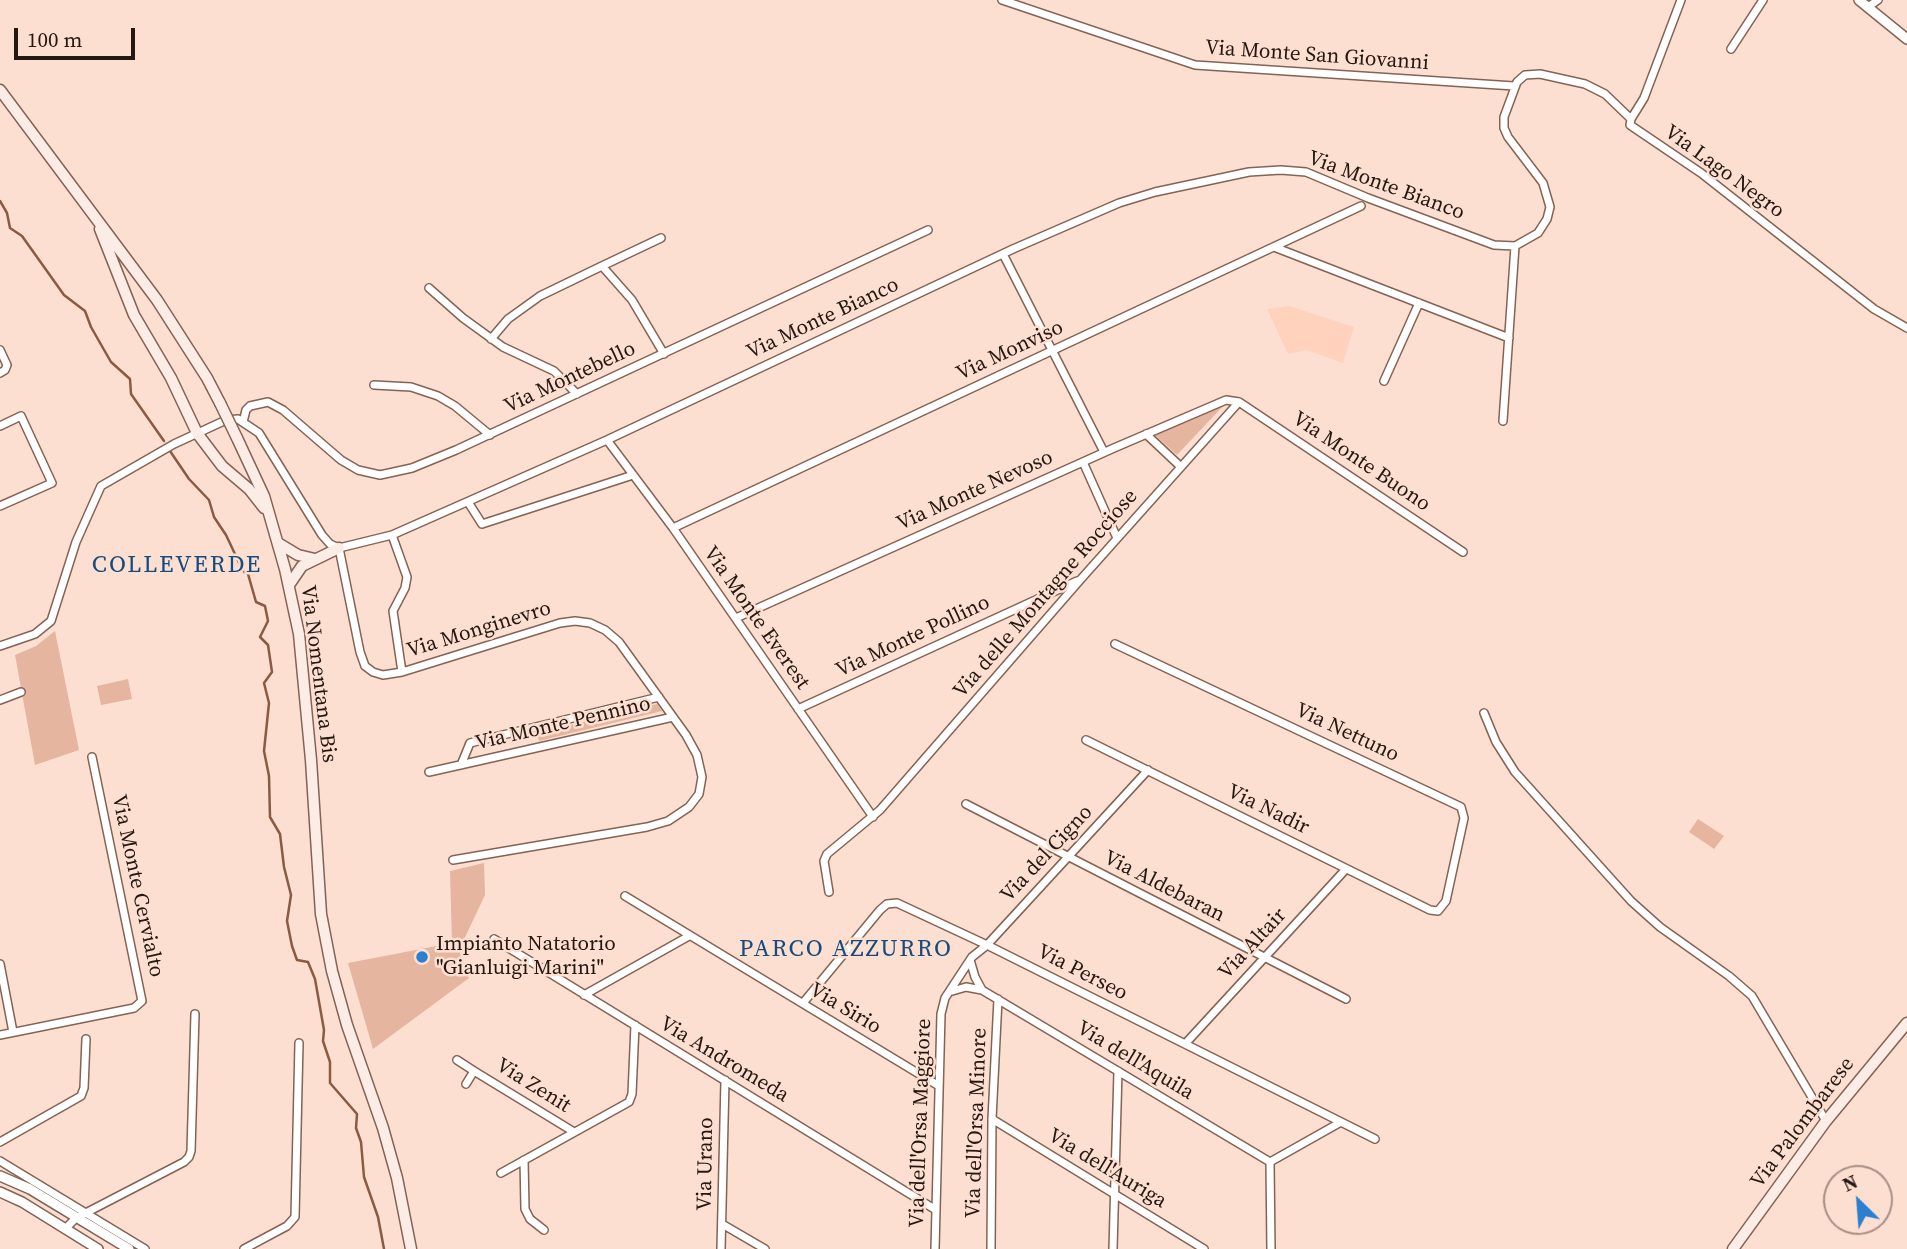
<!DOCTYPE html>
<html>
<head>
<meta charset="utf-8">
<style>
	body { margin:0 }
	#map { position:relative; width:1907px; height:1249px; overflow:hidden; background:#fddfd1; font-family:"Source Serif 4",serif }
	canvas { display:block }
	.north { position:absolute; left:1823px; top:1165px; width:70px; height:70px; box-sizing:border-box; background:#fddfd1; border:2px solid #a78f85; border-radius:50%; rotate:335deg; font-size:19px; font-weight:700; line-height:28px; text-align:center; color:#251812 }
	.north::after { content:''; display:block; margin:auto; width:24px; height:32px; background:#2b7fce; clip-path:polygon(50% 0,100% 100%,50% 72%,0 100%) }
	.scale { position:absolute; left:14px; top:28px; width:121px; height:32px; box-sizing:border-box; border:4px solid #251812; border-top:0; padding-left:9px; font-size:21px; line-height:24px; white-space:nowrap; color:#251812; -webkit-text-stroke:5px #fddfd1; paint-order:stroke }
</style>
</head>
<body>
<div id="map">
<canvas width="1907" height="1249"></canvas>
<div class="north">N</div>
<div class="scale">100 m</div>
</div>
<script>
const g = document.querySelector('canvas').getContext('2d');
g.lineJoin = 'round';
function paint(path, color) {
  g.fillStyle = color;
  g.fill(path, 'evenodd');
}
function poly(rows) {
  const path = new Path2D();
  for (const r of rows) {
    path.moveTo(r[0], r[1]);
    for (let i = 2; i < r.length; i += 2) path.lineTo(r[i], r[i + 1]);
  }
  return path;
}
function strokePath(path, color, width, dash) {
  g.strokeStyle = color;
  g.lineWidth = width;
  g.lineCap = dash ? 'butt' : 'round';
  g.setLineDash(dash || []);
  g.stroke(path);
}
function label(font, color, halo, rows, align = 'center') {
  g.font = font + ' "Source Serif 4",serif';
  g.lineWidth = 5;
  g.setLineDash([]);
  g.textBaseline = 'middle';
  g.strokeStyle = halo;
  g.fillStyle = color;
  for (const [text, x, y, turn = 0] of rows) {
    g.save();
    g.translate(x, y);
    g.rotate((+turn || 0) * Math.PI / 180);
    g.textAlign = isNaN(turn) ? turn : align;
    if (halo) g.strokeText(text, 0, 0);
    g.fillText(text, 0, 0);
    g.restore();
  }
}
paint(poly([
	[1289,306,1354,327,1343,363,1306,350,1288,354,1267,309]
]), '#fed2bd');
paint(poly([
	[1224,405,1177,455,1154,434],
	[55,631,79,750,35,765,15,655,36,646],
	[128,679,132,699,101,705,97,686],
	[657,704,662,711,539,741,537,733],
	[1698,819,1724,836,1714,849,1689,832],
	[484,863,485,895,459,950,469,978,373,1049,348,963,452,943,450,871]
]), '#e5b59f');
strokePath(poly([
	[0,201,7,213,10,228,22,236,64,295,85,311,91,327,111,362,130,379,131,394,164,441],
	[170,451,189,479,209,500,214,517,226,535,243,571,248,574,256,602,265,606,268,621,260,637,268,645,272,672,264,683,269,703,264,751,269,776,270,817,280,834,284,867,291,895,287,921,292,946,297,960,308,962,315,979,324,1030,323,1041,330,1062,330,1083,357,1114,356,1128,361,1142,364,1177,378,1217,384,1249]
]), '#8b5a43', 2.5);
const minor = poly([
	[1002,0,1195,65,1514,86],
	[1681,0,1644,98,1631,119,1630,125,1701,173,1874,309,1907,328],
	[1868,7,1878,0],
	[1731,49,1763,0],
	[1274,247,1509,338],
	[1003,254,1104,452],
	[602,266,661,238],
	[429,288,463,318,503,347,554,371,577,394],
	[491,339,508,319,540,296,602,266,632,300,664,354],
	[0,350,7,365,5,370,0,373],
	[1384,381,1419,303],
	[374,385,411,387,438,396,455,406,490,435],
	[1239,402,1463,552],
	[1503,421,1515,246],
	[243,422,246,410,250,406,268,402,283,410,341,460,358,470,380,475,412,468,456,450,928,230],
	[0,426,21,416,52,483,0,506],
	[1146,434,1181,467],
	[607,440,673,528,873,817],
	[1083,462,1117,538],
	[468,502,482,524,633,475],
	[673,528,1361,206],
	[392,535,407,577,405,588,393,611,402,672],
	[339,548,360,652,365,666,373,672,383,675,402,672,560,623,575,621,590,623,605,630,619,642,686,735,697,755,702,777,699,794,689,807,668,821,647,827,453,860],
	[736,618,1114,448,1226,400,1239,402,1081,579,880,810,827,854,824,861,829,892],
	[0,646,35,634,51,621,76,542,101,486,174,444,226,420,238,419,259,433,322,535,330,544,339,548,392,535,607,440,1013,249,1119,203,1155,192,1249,172,1281,170,1306,172,1368,198,1494,245,1515,246,1538,233,1547,219,1550,207,1543,183,1508,137,1504,128,1504,117,1517,82,1525,75,1540,74,1585,84,1605,94,1631,119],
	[0,700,21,692],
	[798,709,1077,581],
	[1484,713,1496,742,1515,772,1631,901,1660,927,1729,976,1752,996,1826,1121],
	[1086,740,1430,910,1438,911,1446,901,1464,818,1461,807,1115,644],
	[461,765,470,743,659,697],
	[429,772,673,717],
	[966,804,1346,999],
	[625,896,939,1086],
	[494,939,936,1210],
	[970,960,975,977,982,990],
	[0,964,13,1032],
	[949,992,966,987,982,990,1270,1162],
	[584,995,689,936],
	[803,1003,880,910,887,904,897,903,987,945,1375,1139],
	[0,1035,134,1008,142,1001,92,757],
	[1185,1044,1346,869],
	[457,1060,474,1071],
	[466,1084,474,1071,574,1132],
	[992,1119,1204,1249],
	[0,1142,81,1096,84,1088,86,1039],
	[524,1160,525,1209,530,1219,544,1230],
	[0,1161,145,1249],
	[501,1173,629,1102,632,1094,635,1025],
	[722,1224,765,1249],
	[65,1229,76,1218,184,1162,189,1157,191,1151,195,1014],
	[244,1249,287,1226,295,1217,299,1043],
	[721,1249,725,1080],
	[935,1249,941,1014,945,998,972,957,987,945,1148,770],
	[991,1249,992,1119,998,999],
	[1113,1249,1118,1071],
	[1271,1249,1270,1162,1341,1122]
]);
const tertiary = poly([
	[1859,0,1907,39],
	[0,1176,30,1189,129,1249],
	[0,1192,22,1202,98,1249]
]);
const secondary = poly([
	[0,90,157,300,207,378,220,403],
	[100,229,134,315,171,378,197,433,222,466,249,489,264,508],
	[237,438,264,496,285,569,299,634,311,760,321,914,332,971,347,1025,383,1128,397,1178,411,1249],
	[278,543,298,555,315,559],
	[289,585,302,566,339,548],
	[1733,1249,1826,1121,1907,1023]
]);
strokePath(minor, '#836354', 10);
strokePath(tertiary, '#836354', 12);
strokePath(secondary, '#836354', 13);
strokePath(minor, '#fff', 7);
strokePath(tertiary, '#fff', 9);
strokePath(secondary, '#fcece6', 10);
const secondaryBridge = poly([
	[220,403,237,438]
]);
strokePath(secondaryBridge, '#836354', 13, []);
strokePath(secondaryBridge, '#fcece6', 10);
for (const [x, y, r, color] of [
	[422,957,7,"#2b7fce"]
]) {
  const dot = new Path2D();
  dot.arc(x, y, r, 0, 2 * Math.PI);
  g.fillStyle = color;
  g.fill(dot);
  strokePath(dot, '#fddfd1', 2.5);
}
label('21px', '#251812', '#fddfd1', [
	["Via Monte San Giovanni",1317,56,4],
	["Via Lago Negro",1724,172,36],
	["Via Monte Bianco",1386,186,20],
	["Via Monte Bianco",823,319,-25],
	["Via Monviso",1010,351,-25],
	["Via Montebello",570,378,-25],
	["Via Monte Buono",1361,462,34],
	["Via Monte Nevoso",975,491,-24],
	["Via delle Montagne Rocciose",1046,594,-49],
	["Via Monte Everest",756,618,55],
	["Via Monginevro",479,630,-17],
	["Via Monte Pollino",913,637,-25],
	["Via Nomentana Bis",318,674,83],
	["Via Monte Pennino",563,724,-13],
	["Via Nettuno",1347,733,25],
	["Via Nadir",1268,810,26],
	["Via del Cigno",1047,854,-47],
	["Via Monte Cervialto",137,886,78],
	["Via Aldebaran",1164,887,27],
	["Via Altair",1253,944,-47],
	["Via Perseo",1082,973,27],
	["Via Sirio",845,1009,31],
	["Via Andromeda",724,1060,31],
	["Via dell'Aquila",1135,1061,31],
	["Via Zenit",533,1086,32],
	["Via dell'Orsa Maggiore",921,1123,-88],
	["Via dell'Orsa Minore",977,1123,-88],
	["Via Palombarese",1803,1123,-53],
	["Via Urano",706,1164,-89],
	["Via dell'Auriga",1107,1169,31]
]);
label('21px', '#251812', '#fddfd1', [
	["Impianto Natatorio",436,945],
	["\"Gianluigi Marini\"",436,969]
], 'left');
g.letterSpacing = '2px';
label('24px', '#164c7d', '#fddfd1', [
	["COLLEVERDE",177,566],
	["PARCO AZZURRO",846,950]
]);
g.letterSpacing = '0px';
</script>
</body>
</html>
